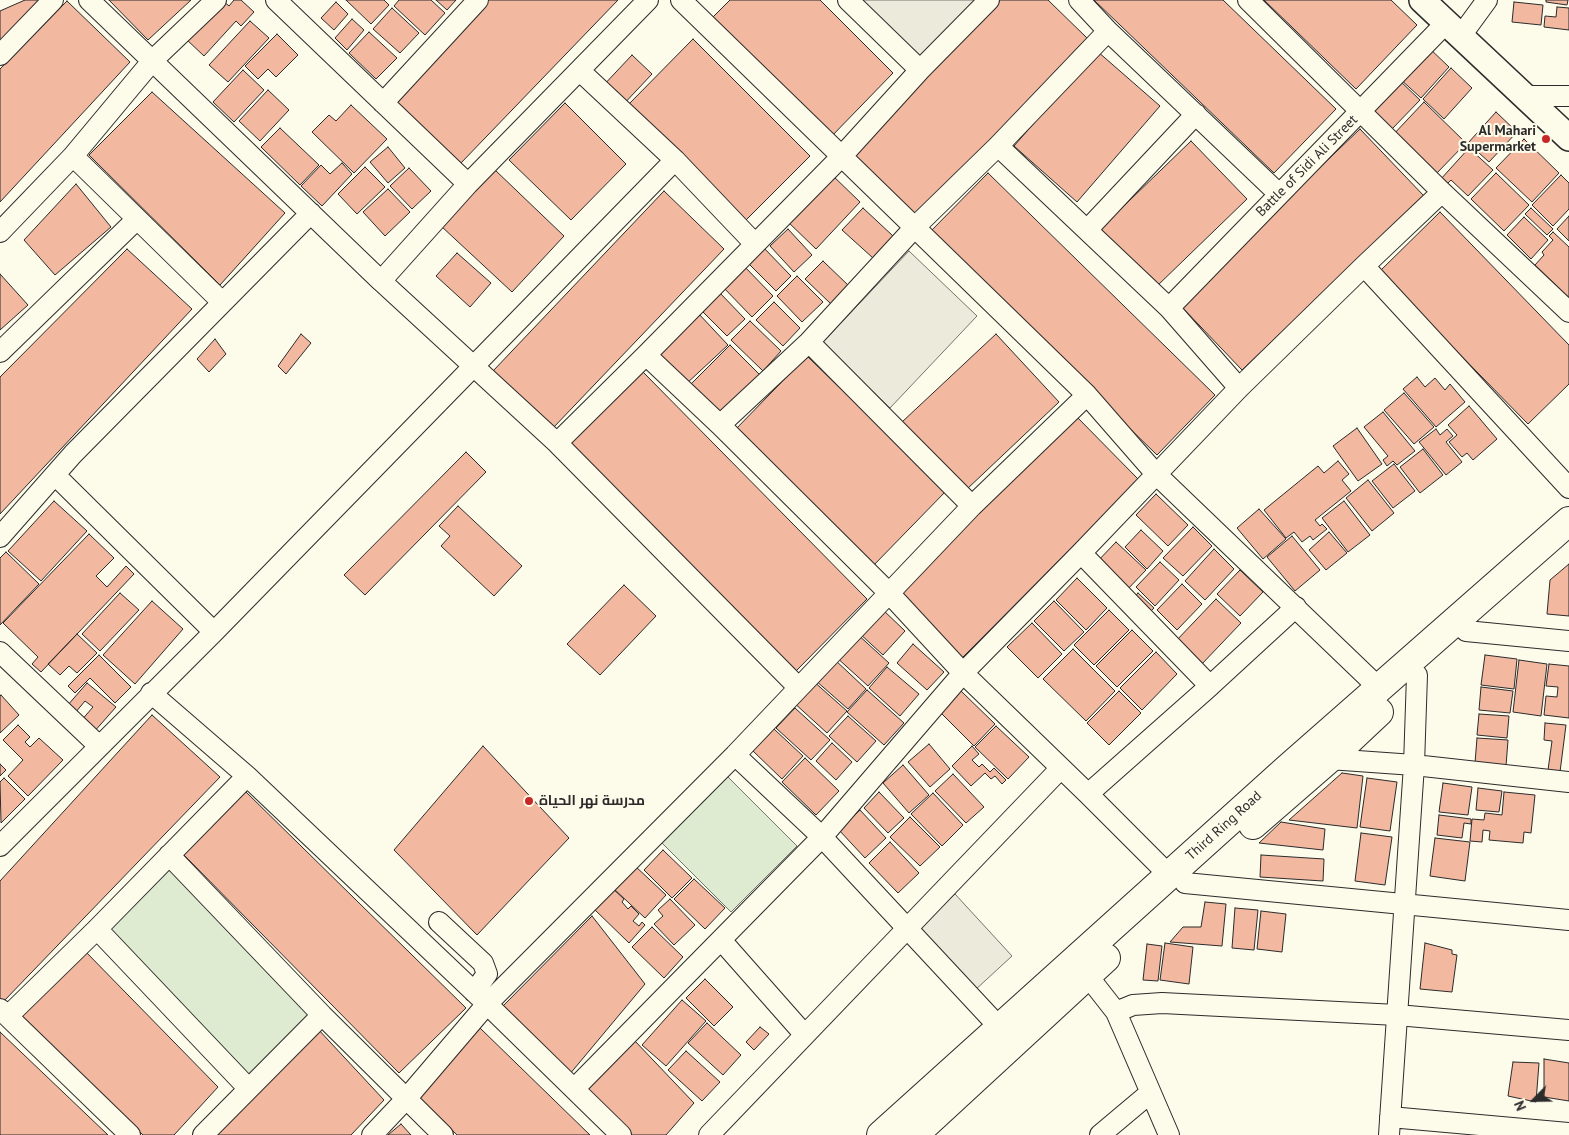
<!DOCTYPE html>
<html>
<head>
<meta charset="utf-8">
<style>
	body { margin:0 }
	#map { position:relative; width:1569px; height:1135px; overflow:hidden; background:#fdfbea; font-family:"PT Sans",sans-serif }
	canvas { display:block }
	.north { position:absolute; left:1509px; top:1075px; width:50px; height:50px; -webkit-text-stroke:4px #fdfbea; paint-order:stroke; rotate:247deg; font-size:14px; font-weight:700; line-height:20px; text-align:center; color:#2b2b2b }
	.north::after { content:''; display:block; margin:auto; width:18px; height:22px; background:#2b2b2b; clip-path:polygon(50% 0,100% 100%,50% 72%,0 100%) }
</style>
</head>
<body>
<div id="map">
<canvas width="1569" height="1135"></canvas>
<div class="north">N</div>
</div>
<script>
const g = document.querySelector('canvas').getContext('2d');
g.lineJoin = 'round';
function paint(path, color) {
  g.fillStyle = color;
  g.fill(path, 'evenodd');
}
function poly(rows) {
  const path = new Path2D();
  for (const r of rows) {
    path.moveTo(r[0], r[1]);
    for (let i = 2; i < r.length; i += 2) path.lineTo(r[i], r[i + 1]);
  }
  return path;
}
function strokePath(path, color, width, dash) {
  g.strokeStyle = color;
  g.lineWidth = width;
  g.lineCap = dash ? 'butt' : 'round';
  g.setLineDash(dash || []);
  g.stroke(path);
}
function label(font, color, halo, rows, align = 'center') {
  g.font = font + ' "PT Sans",Cairo,sans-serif';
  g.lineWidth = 4;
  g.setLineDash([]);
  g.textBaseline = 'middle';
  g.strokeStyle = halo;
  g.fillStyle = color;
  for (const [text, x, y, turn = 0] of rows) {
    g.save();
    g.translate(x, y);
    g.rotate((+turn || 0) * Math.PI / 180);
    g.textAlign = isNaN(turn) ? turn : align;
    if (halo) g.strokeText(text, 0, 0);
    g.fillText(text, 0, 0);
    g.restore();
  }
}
const green = poly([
	[725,774,797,846,731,912,659,840,725,774],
	[168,856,321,1015,248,1088,97,930,168,856]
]);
paint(green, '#deebd1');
strokePath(green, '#74746e', 1);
const parking = poly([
	[862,0,980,0,922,59,862,0],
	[909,251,977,316,890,408,822,343,909,251],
	[955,894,1012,956,974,991,918,929,955,894]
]);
paint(parking, '#eceadb');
strokePath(parking, '#74746e', 1);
const building = poly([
	[25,0,45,0,0,44,0,11,25,0],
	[109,0,191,0,148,40,109,0],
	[222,0,229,6,234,0,241,0,254,12,241,26,236,21,204,56,186,39,222,0],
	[346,0,384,0,389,5,371,24,346,0],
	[399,0,431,0,445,13,425,35,394,6,399,0],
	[436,0,456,0,447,10,436,0],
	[487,0,618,0,460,164,393,98,487,0],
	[730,0,820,0,893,73,828,140,708,22,730,0],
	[996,0,1048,0,1087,38,915,219,849,155,996,0],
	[1094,0,1223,0,1336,109,1274,173,1094,0],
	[1264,0,1391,0,1417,25,1356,89,1264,0],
	[1546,0,1568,0,1567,5,1546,2,1546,0],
	[67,1,130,62,0,202,0,69,67,1],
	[336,2,348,14,334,30,321,18,336,2],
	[1514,2,1543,5,1541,25,1512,22,1514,2],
	[1557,7,1569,8,1569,30,1544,27,1545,16,1556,17,1557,7],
	[392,8,419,33,400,53,373,29,392,8],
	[352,19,364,30,347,50,335,38,352,19],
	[250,21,269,38,228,82,209,65,250,21],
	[369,32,397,58,376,79,349,53,369,32],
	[277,34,298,55,276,77,268,69,258,79,245,66,277,34],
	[693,39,810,156,744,222,628,105,693,39],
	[1427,46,1449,67,1421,98,1398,77,1427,46],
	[1097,51,1160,106,1077,202,1014,146,1097,51],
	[632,55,652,74,620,108,600,89,632,55],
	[1451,68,1472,88,1444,119,1423,99,1451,68],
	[243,70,264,90,234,122,213,102,243,70],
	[1397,78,1420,100,1391,130,1368,108,1397,78],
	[268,90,289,110,260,141,239,121,268,90],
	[152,92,285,213,220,285,89,155,152,92],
	[1424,102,1466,143,1434,176,1392,136,1424,102],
	[565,103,626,164,571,220,509,160,565,103],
	[351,105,387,139,354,173,312,132,329,115,336,121,351,105],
	[1496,112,1517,132,1489,162,1468,143,1496,112],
	[280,128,319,165,300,185,261,147,280,128],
	[1360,129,1424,196,1242,370,1178,303,1360,129],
	[1524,139,1559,173,1532,202,1496,168,1524,139],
	[1191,141,1247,199,1156,287,1100,229,1191,141],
	[388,147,405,168,388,183,370,162,388,147],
	[1469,148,1493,170,1468,196,1451,180,1446,185,1440,180,1469,148],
	[342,163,352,174,322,206,301,186,321,165,330,174,342,163],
	[365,167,385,187,357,214,338,194,365,167],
	[409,168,431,191,412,209,390,186,409,168],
	[494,169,564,236,512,292,441,226,494,169],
	[988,173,1215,395,1157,455,929,233,988,173],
	[1496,173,1529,205,1504,231,1471,199,1496,173],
	[831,174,860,202,816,249,786,220,831,174],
	[1561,175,1569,183,1569,209,1553,226,1532,205,1561,175],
	[76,184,111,227,55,275,24,240,76,184],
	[388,189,410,212,385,236,363,212,388,189],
	[664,191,724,249,553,428,493,371,664,191],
	[863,208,893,236,873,258,842,230,863,208],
	[1531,208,1553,229,1547,235,1525,214,1531,208],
	[1440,212,1569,345,1569,384,1528,424,1379,272,1440,212],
	[1569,216,1569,241,1557,229,1569,216],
	[1524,217,1548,240,1531,259,1507,235,1524,217],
	[788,229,812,255,794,272,770,246,788,229],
	[1553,232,1569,247,1569,298,1535,265,1544,255,1542,252,1553,240,1549,236,1553,232],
	[762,246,791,276,776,291,746,261,762,246],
	[127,249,192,309,0,514,0,377,127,249],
	[457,253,491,283,470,307,436,276,457,253],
	[823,261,849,286,831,304,805,279,823,261],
	[742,264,773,296,752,317,721,285,742,264],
	[0,274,28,305,0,330,0,274],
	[797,276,823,302,802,322,777,296,797,276],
	[718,291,745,319,727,336,700,309,718,291],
	[774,302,800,328,783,346,756,320,774,302],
	[698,313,728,345,685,385,655,353,698,313],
	[750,321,781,351,763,371,731,340,750,321],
	[301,334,311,343,286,374,278,366,301,334],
	[996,334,1059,402,966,490,902,422,996,334],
	[215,339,226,354,209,372,197,359,215,339],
	[730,345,761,376,718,419,687,388,730,345],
	[807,356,946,491,872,567,733,432,807,356],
	[643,372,867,599,796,671,571,443,643,372],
	[1417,377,1425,387,1435,378,1445,390,1450,384,1465,402,1436,427,1403,389,1417,377],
	[1404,393,1434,427,1414,444,1384,410,1404,393],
	[1469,406,1497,439,1473,460,1467,453,1462,457,1449,442,1457,435,1448,425,1469,406],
	[1383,412,1415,451,1397,465,1393,461,1387,466,1383,460,1388,456,1364,427,1383,412],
	[1075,415,1139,480,962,658,898,593,1075,415],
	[1357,428,1382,464,1358,481,1333,446,1357,428],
	[1436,429,1440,435,1447,429,1453,436,1446,442,1462,462,1446,475,1419,442,1436,429],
	[1423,449,1443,475,1420,493,1400,467,1423,449],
	[466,452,486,472,365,595,344,575,466,452],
	[1338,461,1349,474,1342,480,1351,491,1315,520,1320,526,1322,524,1327,529,1313,540,1310,536,1302,542,1294,532,1286,538,1264,510,1318,466,1324,473,1338,461],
	[1394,464,1415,491,1393,508,1372,481,1394,464],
	[1368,480,1394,513,1372,531,1346,498,1368,480],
	[1156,494,1188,525,1168,546,1136,515,1156,494],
	[54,501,87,531,41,581,8,551,54,501],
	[1344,501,1370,535,1348,552,1322,518,1344,501],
	[458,506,522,566,494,596,441,546,450,536,439,526,458,506],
	[1259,509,1286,539,1263,559,1237,528,1259,509],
	[1193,527,1212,546,1183,576,1163,558,1193,527],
	[1141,530,1163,551,1147,569,1125,547,1141,530],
	[1329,532,1347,553,1326,570,1309,550,1329,532],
	[89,534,114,558,96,576,107,587,126,566,134,574,41,672,32,664,38,657,3,623,89,534],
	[1292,536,1320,570,1295,591,1267,557,1292,536],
	[1116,542,1146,570,1125,592,1095,564,1116,542],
	[1214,549,1234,569,1205,600,1185,581,1214,549],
	[6,552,39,584,0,625,0,558,6,552],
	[1160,562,1179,580,1155,606,1136,587,1160,562],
	[1569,564,1569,616,1547,614,1550,580,1569,564],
	[1240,570,1263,592,1240,616,1217,594,1240,570],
	[1077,578,1107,608,1086,630,1056,600,1077,578],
	[1182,584,1202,604,1177,630,1157,610,1182,584],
	[624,585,656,616,600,675,567,644,624,585],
	[120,593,139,610,100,651,82,634,120,593],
	[1138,593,1154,608,1148,614,1132,600,1138,593],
	[1216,599,1241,623,1200,666,1175,642,1216,599],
	[152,601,183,629,135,684,103,655,152,601],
	[1054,601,1084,632,1064,651,1034,621,1054,601],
	[881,608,905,631,883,655,859,633,881,608],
	[1109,610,1129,630,1094,665,1074,645,1109,610],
	[1032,623,1062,654,1038,678,1007,647,1032,623],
	[1132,630,1153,651,1117,687,1096,666,1132,630],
	[856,633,889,663,868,686,835,656,856,633],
	[77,634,97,653,77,673,69,666,60,675,48,664,77,634],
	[913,644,944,672,927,690,897,663,913,644],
	[1073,649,1115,691,1086,721,1043,679,1073,649],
	[1156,652,1177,674,1142,710,1120,688,1156,652],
	[99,655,131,687,115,703,90,678,75,693,68,686,99,655],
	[1485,655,1517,659,1514,689,1481,685,1485,655],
	[834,659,866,689,848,709,815,680,834,659],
	[1519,660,1547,664,1541,716,1513,712,1519,660],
	[1549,664,1569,666,1569,718,1544,715,1546,696,1557,697,1558,687,1546,686,1549,664],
	[887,667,919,694,900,716,869,688,887,667],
	[812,680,847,711,827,733,792,701,812,680],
	[87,683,116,707,93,733,80,722,93,707,85,701,75,713,67,706,87,683],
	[1481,687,1513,691,1510,713,1479,710,1481,687],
	[867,690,904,723,884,745,847,712,867,690],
	[961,691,995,724,974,746,940,712,961,691],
	[1119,691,1141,713,1109,745,1087,723,1119,691],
	[1,695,19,715,0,733,0,696,1,695],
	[795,708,830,740,811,760,776,728,795,708],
	[1479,714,1509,716,1507,738,1477,735,1479,714],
	[152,715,220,777,3,1002,0,1000,0,881,152,715],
	[848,716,876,741,857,762,829,736,848,716],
	[1545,723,1566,725,1560,772,1548,770,1552,741,1544,740,1545,723],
	[18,725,30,737,25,742,30,747,39,738,63,760,28,796,8,776,23,760,3,740,18,725],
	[996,726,1029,757,1008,779,975,747,996,726],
	[774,729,803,756,782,779,753,751,774,729],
	[1477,738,1508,740,1506,766,1475,763,1477,738],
	[832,743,852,762,836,780,816,761,832,743],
	[929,744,950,769,930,787,908,762,929,744],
	[483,746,569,838,477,935,394,850,483,746],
	[972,746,979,754,972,760,979,767,982,764,990,772,994,768,1006,780,1002,784,995,776,991,779,985,773,971,786,952,766,972,746],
	[805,758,839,791,816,815,782,782,805,758],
	[0,764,6,770,0,776,0,764],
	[903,765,929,795,909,813,883,783,903,765],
	[1342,773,1363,776,1357,828,1289,820,1342,773],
	[953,774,984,807,966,823,935,791,953,774],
	[4,778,25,799,1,823,0,782,4,778],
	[1367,778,1397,782,1390,831,1360,827,1367,778],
	[1443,783,1472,787,1468,815,1439,812,1443,783],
	[1478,788,1502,791,1499,812,1476,810,1478,788],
	[245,791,466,1008,399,1073,184,855,245,791],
	[879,792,904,818,888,833,864,808,879,792],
	[1504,792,1535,795,1531,833,1524,832,1523,843,1489,840,1490,831,1483,830,1482,842,1470,841,1472,819,1484,820,1485,813,1502,815,1504,792],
	[933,793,963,825,942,846,911,814,933,793],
	[860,810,886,838,865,858,839,830,860,810],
	[1439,815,1471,819,1471,824,1464,823,1462,838,1437,835,1439,815],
	[910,817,940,847,920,866,890,837,910,817],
	[1281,822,1325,829,1323,850,1259,843,1281,822],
	[1361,833,1392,837,1385,885,1355,881,1361,833],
	[1435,838,1470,842,1465,881,1430,876,1435,838],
	[890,842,919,873,898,893,869,863,890,842],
	[663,850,692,878,672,898,644,870,663,850],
	[1261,855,1324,859,1323,881,1260,877,1261,855],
	[634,865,666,895,645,918,613,888,634,865],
	[694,879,725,908,705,929,674,899,694,879],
	[612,888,624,899,622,902,628,909,631,906,639,914,633,921,639,926,642,922,645,925,629,943,593,908,612,888],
	[670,899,695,925,674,945,654,924,663,916,658,910,670,899],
	[1205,902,1226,904,1222,946,1170,942,1183,927,1201,927,1205,902],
	[1235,908,1258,910,1254,950,1232,948,1235,908],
	[1261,911,1286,914,1282,952,1257,949,1261,911],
	[592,916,645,984,569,1075,501,1008,592,916],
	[652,927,683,957,664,978,632,947,652,927],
	[1165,943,1193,947,1189,984,1160,980,1165,943],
	[1425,943,1452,950,1452,954,1457,955,1452,992,1420,989,1425,943],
	[1147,944,1162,946,1158,981,1143,980,1147,944],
	[84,950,218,1087,174,1135,143,1135,19,1017,84,950],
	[705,979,733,1007,714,1026,686,998,705,979],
	[682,1000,706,1021,666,1066,642,1045,682,1000],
	[707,1023,741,1055,723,1075,688,1043,707,1023],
	[760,1027,769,1034,754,1050,746,1042,760,1027],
	[317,1028,384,1100,351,1135,214,1135,317,1028],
	[480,1028,590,1135,457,1135,420,1098,480,1028],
	[0,1032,108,1135,0,1135,0,1032],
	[634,1040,694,1103,666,1135,631,1135,585,1091,634,1040],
	[686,1051,720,1082,702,1101,668,1070,686,1051],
	[1544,1059,1569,1063,1569,1101,1544,1097,1544,1059],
	[1513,1062,1539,1063,1536,1102,1508,1096,1513,1062],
	[401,1124,411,1135,388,1135,401,1124]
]);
paint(building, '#f2b8a0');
strokePath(building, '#2b2b2b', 1);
const minor = poly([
	[89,0,381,281,557,443,798,687],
	[276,0,468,184],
	[681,0,1087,395,1156,474,1379,688],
	[848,0,920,70],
	[1079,0,1108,31,1279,194],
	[1248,0,1442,192,1569,312],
	[1460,37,1487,0],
	[0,55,53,0],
	[580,71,675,160,755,244],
	[1525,96,1569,96],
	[383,103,478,0],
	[998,146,1169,308,1239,388],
	[73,156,222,302],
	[1087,230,1196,114],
	[0,232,73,156,153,60,216,0],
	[1364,266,1569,488],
	[381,281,468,184,648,0],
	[1169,308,1445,24],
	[809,342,972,506],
	[0,352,137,219],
	[646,355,720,425,889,593,963,673,1088,794,1169,875],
	[720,425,809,342,915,227,998,146,1108,31],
	[557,443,646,355,841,157,920,70,989,0],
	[56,476,214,632],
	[0,537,73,454,311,213],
	[1081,553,1210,686,1088,794],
	[1466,631,1569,641],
	[0,652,99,746],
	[1210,686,1296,607],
	[151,693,247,776,487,1004,621,1135],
	[735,755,822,837,1000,1028],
	[1329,759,1414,765,1569,782],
	[0,846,214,632,675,160],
	[169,855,322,1015,443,1135],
	[1185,883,1569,920],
	[439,922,483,963,487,974,474,992],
	[97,929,248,1088],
	[721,940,804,1034],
	[1087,975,1116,1012,1169,1135],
	[0,1009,130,1135],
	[1116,1012,1133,1005,1162,1003,1397,1015,1569,1030],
	[8,1016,97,929,247,776],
	[574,1089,822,837,963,673,1081,553,1239,388,1364,266,1442,192],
	[1390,1117,1569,1133],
	[203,1135,322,1015],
	[372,1135,406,1099,487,1004,735,755,972,506,1087,395],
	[709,1135,1061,768],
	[1100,1135,1150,1093],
	[1389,1135,1414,765,1417,675]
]);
const major = poly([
	[1422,0,1569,138]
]);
const highway = poly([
	[1253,825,1329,759,1379,712],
	[881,1135,1287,769,1569,521],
	[914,1135,1106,958]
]);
strokePath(minor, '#2b2b2b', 22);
strokePath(major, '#2b2b2b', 28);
strokePath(highway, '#2b2b2b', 30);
strokePath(minor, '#fdfbea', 20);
strokePath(major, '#fdfbea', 25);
strokePath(highway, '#fdfbea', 28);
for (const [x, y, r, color] of [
	[1546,139,5,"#c62828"],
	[529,801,5,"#c62828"]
]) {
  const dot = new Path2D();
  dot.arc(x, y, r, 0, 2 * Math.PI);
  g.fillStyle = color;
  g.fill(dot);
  strokePath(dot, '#fdfbea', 2);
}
label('bold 14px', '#2b2b2b', '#fdfbea', [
	["Al Mahari",1536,131],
	["Supermarket",1536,147],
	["مدرسة نهر الحياة",539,801,"left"]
], 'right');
label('14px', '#2b2b2b', '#fdfbea', [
	["Battle of Sidi Ali Street",1307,166,-45],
	["Third Ring Road",1224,826,-42]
]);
</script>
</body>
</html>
